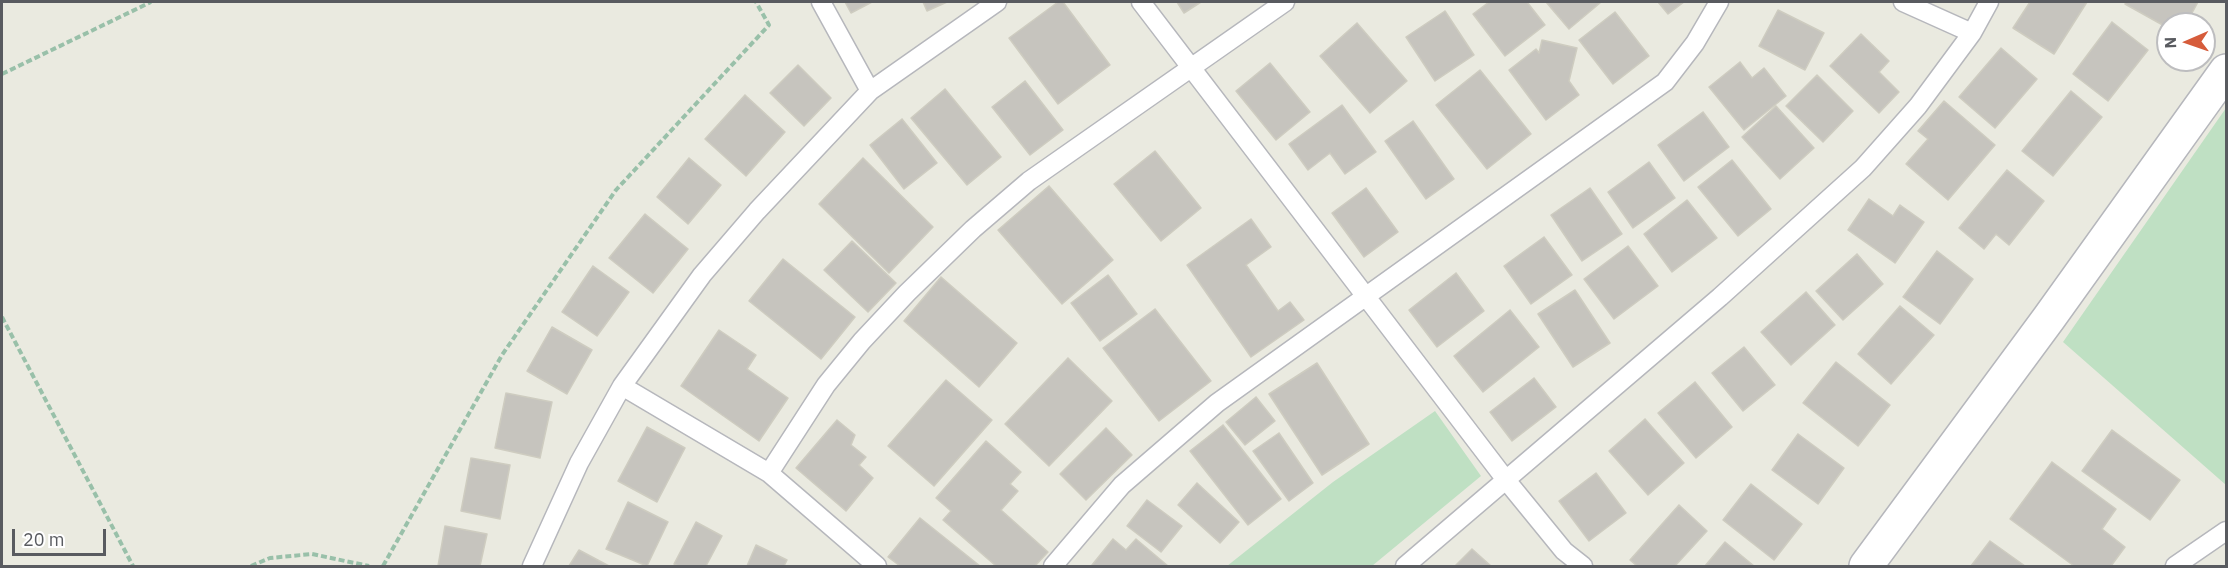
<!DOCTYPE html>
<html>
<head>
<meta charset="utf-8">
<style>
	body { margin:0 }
	#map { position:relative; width:2228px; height:568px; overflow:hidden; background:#eaeae0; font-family:"IBM Plex Sans",sans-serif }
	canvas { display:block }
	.frame { position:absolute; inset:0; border:3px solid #595b60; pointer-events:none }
	.north { position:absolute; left:2156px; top:12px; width:60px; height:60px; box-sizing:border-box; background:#fff; border:2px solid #bdbdbf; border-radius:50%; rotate:268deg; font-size:16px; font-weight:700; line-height:24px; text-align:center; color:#595b60 }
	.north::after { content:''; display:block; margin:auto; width:21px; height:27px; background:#d65c3b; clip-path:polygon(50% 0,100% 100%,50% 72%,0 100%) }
	.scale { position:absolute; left:12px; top:529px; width:94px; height:27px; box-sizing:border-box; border:3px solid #595b60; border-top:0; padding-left:8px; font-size:18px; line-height:21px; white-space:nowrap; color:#595b60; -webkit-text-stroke:4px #fff; paint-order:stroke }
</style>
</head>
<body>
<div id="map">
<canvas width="2228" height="568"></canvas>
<div class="frame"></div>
<div class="north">N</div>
<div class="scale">20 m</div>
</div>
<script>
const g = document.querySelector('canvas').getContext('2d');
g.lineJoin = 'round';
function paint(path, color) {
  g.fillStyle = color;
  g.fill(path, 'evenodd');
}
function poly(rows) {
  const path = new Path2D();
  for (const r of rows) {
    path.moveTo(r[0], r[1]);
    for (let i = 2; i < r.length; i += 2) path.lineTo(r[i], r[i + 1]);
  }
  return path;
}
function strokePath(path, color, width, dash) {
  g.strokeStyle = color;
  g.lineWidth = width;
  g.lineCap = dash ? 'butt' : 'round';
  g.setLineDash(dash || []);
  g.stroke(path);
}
paint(poly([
	[2226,108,2226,485,2063,342],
	[1435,411,1481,476,1372,566,1227,566,1333,482]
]), '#bfe0c3');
const building = poly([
	[845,2,872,2,851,13,845,2],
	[923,2,947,2,927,11,923,2],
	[1058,2,1063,2,1110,65,1058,104,1009,38,1058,2],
	[1177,2,1201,2,1184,13,1177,2],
	[1489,2,1527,2,1545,25,1505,56,1473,14,1489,2],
	[1546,2,1599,2,1600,3,1569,29,1546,2],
	[1658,2,1684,2,1668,14,1658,2],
	[2030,2,2087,2,2054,54,2013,28,2030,2],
	[2126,2,2198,2,2186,24,2168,24,2168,28,2125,4,2126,2],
	[1778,10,1824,33,1805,70,1759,46,1778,10],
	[1445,11,1474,55,1435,81,1406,37,1445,11],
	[1615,12,1649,56,1613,84,1579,40,1615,12],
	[2112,22,2148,50,2108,101,2073,74,2112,22],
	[1357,23,1407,81,1370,113,1320,56,1357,23],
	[1861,34,1889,61,1879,72,1899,92,1879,113,1830,66,1861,34],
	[1542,40,1577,48,1569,81,1579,95,1546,120,1509,70,1536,49,1539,53,1542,40],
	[2001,48,2037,79,1995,128,1959,97,2001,48],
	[1740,62,1752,78,1764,68,1786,96,1744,130,1709,87,1740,62],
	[1270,63,1310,112,1276,140,1236,91,1270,63],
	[798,65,831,98,804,126,770,93,798,65],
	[1480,70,1531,134,1487,169,1436,105,1480,70],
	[1817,75,1853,111,1823,142,1786,106,1817,75],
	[1025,81,1063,130,1030,155,992,107,1025,81],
	[945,89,1001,157,967,185,911,118,945,89],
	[2071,91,2102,117,2053,176,2022,151,2071,91],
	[745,95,785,132,746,176,705,139,745,95],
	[1944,101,1995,145,1948,200,1906,164,1928,139,1918,131,1944,101],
	[1342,105,1376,152,1345,174,1330,153,1308,170,1289,144,1342,105],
	[1776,106,1814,148,1780,179,1742,137,1776,106],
	[1703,112,1729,147,1684,181,1658,145,1703,112],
	[902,119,937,163,904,189,870,145,902,119],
	[1413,121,1454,179,1426,199,1385,141,1413,121],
	[1155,151,1201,208,1161,241,1114,184,1155,151],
	[689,158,721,185,688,224,657,197,689,158],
	[863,158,933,227,889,273,819,204,863,158],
	[1732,160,1771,209,1738,236,1698,187,1732,160],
	[1649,162,1675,198,1633,228,1608,192,1649,162],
	[2007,170,2044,201,2009,245,1996,234,1984,249,1959,228,2007,170],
	[1049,186,1113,260,1062,304,998,230,1049,186],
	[1366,188,1398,232,1364,257,1332,213,1366,188],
	[1590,188,1622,234,1582,261,1551,215,1590,188],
	[1869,199,1893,216,1900,205,1924,222,1895,263,1848,230,1869,199],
	[1687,200,1717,238,1672,272,1644,234,1687,200],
	[645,214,688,249,653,293,609,258,645,214],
	[1251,219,1271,247,1246,265,1278,311,1290,302,1304,320,1251,357,1187,265,1251,219],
	[1544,237,1572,275,1531,304,1504,266,1544,237],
	[852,241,896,283,868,312,824,270,852,241],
	[1628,246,1658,286,1614,319,1584,279,1628,246],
	[1937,251,1973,279,1940,324,1903,297,1937,251],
	[1857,254,1883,284,1843,320,1816,291,1857,254],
	[783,259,855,317,821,359,749,301,783,259],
	[593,266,629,292,597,336,562,312,593,266],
	[1456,273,1484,311,1437,347,1409,310,1456,273],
	[1108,275,1137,314,1100,341,1071,303,1108,275],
	[941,277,1017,343,979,387,904,321,941,277],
	[1575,290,1610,343,1573,367,1538,314,1575,290],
	[1806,292,1835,325,1791,365,1761,332,1806,292],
	[1900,306,1934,335,1891,384,1858,354,1900,306],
	[1155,309,1211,381,1159,421,1103,348,1155,309],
	[1510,310,1539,347,1483,392,1454,356,1510,310],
	[552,327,592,350,567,394,527,371,552,327],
	[719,330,756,355,747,369,788,398,759,441,681,386,719,330],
	[1744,347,1775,385,1743,411,1712,373,1744,347],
	[1068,358,1112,401,1049,466,1005,424,1068,358],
	[1836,362,1890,405,1858,446,1803,403,1836,362],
	[1317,363,1369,444,1322,475,1269,394,1317,363],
	[1534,378,1556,407,1512,441,1490,412,1534,378],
	[946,380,992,420,934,486,888,446,946,380],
	[1695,382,1732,427,1696,458,1658,413,1695,382],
	[506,393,552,402,540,458,495,448,506,393],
	[1256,397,1275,421,1245,445,1226,422,1256,397],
	[1645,419,1684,463,1648,495,1609,451,1645,419],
	[837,420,855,435,851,445,866,457,859,465,873,478,846,511,796,468,837,420],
	[1223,425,1281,499,1248,525,1190,451,1223,425],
	[647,427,685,448,657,502,618,481,647,427],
	[1106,428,1132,455,1086,500,1060,474,1106,428],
	[2112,430,2180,480,2150,520,2082,471,2112,430],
	[1279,433,1313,483,1289,501,1253,451,1279,433],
	[1798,434,1844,468,1818,504,1772,470,1798,434],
	[986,441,1021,472,1010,484,1018,491,1001,510,1048,552,1035,566,996,566,943,520,951,511,936,498,986,441],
	[471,458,510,465,500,519,461,511,471,458],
	[2052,462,2116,509,2102,529,2125,547,2111,566,2074,566,2010,519,2052,462],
	[1596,473,1626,513,1589,541,1559,501,1596,473],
	[1197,483,1239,522,1220,543,1178,505,1197,483],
	[1751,484,1802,524,1774,560,1723,520,1751,484],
	[1147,500,1182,526,1161,552,1127,526,1147,500],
	[628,502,668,522,647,566,606,549,628,502],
	[1679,505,1707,531,1675,566,1637,566,1630,560,1679,505],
	[920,518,980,566,900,566,888,557,920,518],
	[696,522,722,536,706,566,678,566,674,564,696,522],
	[445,526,487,534,480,566,438,566,445,526],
	[1113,539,1126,550,1136,539,1168,566,1094,566,1092,565,1113,539],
	[1990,541,2025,566,1971,566,1990,541],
	[1725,542,1754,566,1705,566,1725,542],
	[756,545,787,560,784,566,747,566,756,545],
	[1472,549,1491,566,1455,566,1472,549],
	[579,550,609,566,569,566,579,550]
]);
paint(building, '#c6c4be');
strokePath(building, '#ceccc0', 1.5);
const service = poly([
	[821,2,870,91],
	[1141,2,1506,480,1564,551,1583,566],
	[1903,2,1972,33],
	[622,386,769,473,877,566],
	[769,473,826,385,862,341,907,293,973,229,1029,181,1285,2],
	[532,566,579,463,622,386,702,275,757,211,870,91,997,2],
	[1053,566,1122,485,1217,403,1665,82,1695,43,1719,2],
	[1405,566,1720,297,1863,168,1918,106,1972,33,1989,2],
	[2175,566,2226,531]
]);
const tertiary = poly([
	[1866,566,2049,318,2226,71]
]);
strokePath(service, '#b6b7bc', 21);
strokePath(tertiary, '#b6b7bc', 36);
strokePath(poly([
	[2,74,151,2],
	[2,317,133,566],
	[251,566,270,558,312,554,369,566],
	[383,566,502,355,616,190,769,25,756,2]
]), '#99c0a9', 4, [6, 3]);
strokePath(service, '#fff', 18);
strokePath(tertiary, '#fff', 33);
</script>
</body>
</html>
